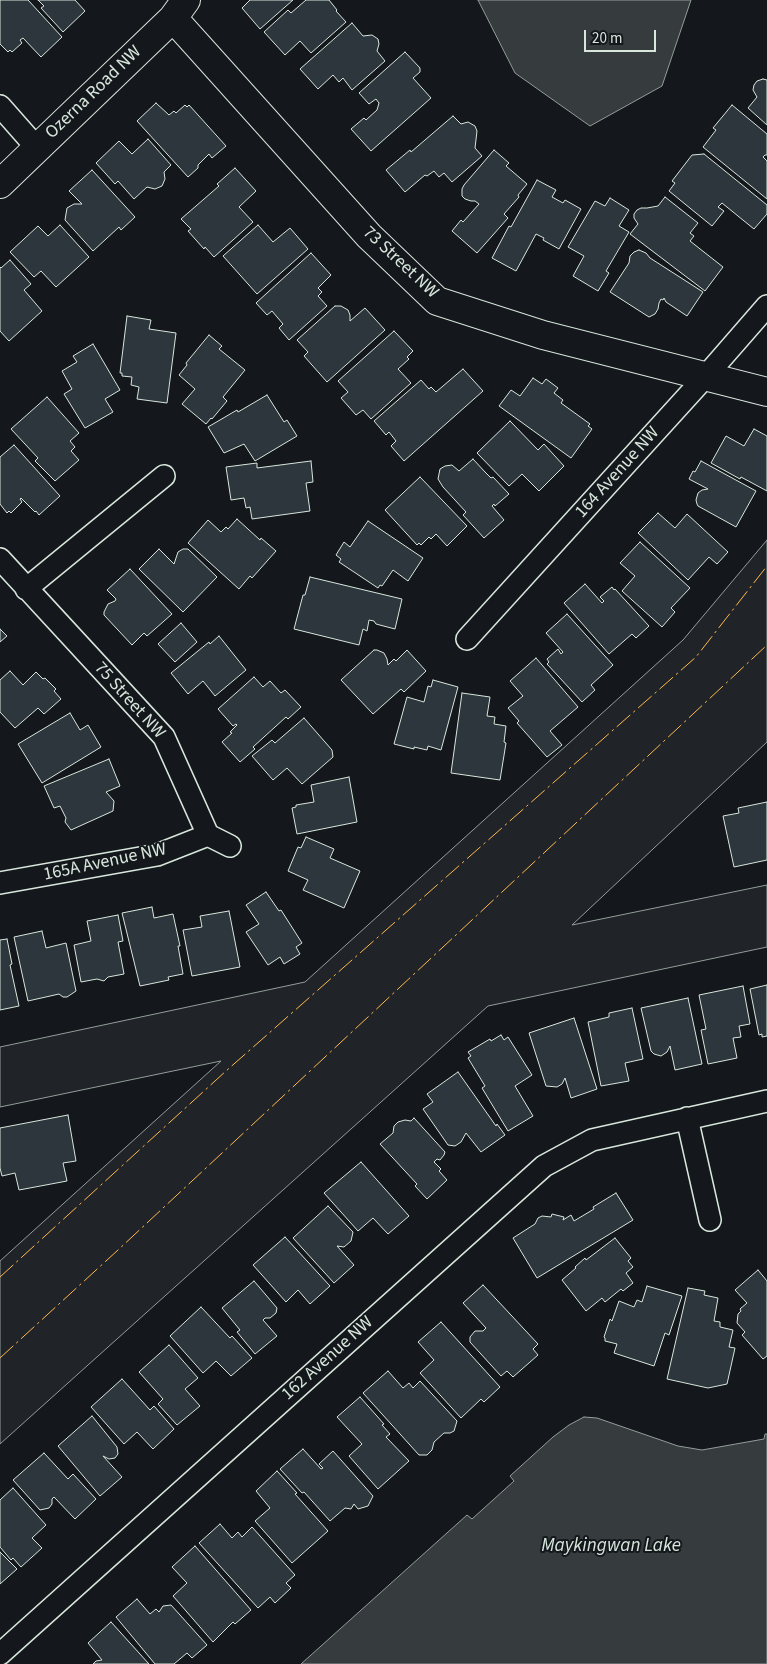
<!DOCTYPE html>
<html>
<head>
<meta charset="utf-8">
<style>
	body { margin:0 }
	#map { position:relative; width:767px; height:1664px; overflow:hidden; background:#14181c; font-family:"Source Sans 3",sans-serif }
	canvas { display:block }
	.scale { position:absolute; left:584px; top:30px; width:72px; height:22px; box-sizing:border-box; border:2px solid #d8e6dc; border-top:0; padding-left:6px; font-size:15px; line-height:18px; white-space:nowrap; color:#d8e6dc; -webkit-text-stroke:4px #14181c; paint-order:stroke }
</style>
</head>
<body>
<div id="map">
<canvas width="767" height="1664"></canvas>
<div class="scale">20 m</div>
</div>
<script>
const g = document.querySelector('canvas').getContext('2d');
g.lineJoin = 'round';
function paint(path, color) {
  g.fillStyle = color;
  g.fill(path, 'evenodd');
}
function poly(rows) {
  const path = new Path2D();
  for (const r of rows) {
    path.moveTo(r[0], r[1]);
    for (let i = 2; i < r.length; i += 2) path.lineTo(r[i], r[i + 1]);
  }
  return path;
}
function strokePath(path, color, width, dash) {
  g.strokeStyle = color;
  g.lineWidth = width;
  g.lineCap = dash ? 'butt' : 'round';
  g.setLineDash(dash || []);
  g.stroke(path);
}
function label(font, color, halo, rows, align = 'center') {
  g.font = font + ' "Source Sans 3",sans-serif';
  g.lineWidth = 4;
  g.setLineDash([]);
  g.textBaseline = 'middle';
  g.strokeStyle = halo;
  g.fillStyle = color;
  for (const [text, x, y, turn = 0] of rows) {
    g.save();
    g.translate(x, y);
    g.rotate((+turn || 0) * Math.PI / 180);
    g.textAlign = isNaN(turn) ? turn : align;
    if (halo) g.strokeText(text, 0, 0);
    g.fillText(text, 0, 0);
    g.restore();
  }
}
const green = poly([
	[767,540,767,742,572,925,767,885,767,947,488,1006,0,1444,0,1261,221,1061,0,1107,0,1047,305,982,683,640,767,540]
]);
paint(green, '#202428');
strokePath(green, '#939e99', 1);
const water = poly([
	[478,0,691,0,662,86,590,126,515,73,478,0],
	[584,1417,597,1418,678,1446,702,1450,764,1439,765,1434,767,1434,767,1664,301,1664,467,1515,472,1519,514,1481,510,1476,553,1437,569,1425,584,1417]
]);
paint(water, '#363b3e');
strokePath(water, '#939e99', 1);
const building = poly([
	[0,0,28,0,62,37,41,57,23,38,20,40,22,43,12,52,10,50,8,52,0,44,0,0],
	[38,0,75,0,85,11,63,32,41,8,44,6,38,0],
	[250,0,293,0,260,29,242,8,250,0],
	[306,0,329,0,337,10,336,11,346,22,311,53,300,41,285,55,264,32,288,10,291,13,306,0],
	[352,23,363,36,372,35,378,39,379,44,377,51,385,61,352,90,343,78,339,82,333,75,318,89,300,69,352,23],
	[405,52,420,68,420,72,413,78,431,98,371,151,351,129,364,118,366,120,377,110,379,103,376,99,369,104,359,93,405,52],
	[763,79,767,80,767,125,748,108,757,97,753,90,754,85,757,81,763,79],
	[156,103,169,115,174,111,176,113,185,105,187,107,189,105,226,146,212,158,209,154,198,165,198,168,188,177,137,121,156,103],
	[732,105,767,134,767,155,765,155,763,157,767,161,767,199,703,147,716,130,713,128,732,105],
	[453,116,461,124,468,122,475,126,477,131,475,148,482,156,452,182,444,173,439,177,434,171,427,176,425,175,405,192,386,170,410,150,411,152,453,116],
	[148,139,171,165,164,172,165,179,162,186,155,189,147,187,134,199,118,181,115,184,96,163,119,141,132,154,148,139],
	[494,150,509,163,506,166,527,184,518,195,519,197,504,214,508,218,477,253,452,231,461,220,463,222,479,204,475,201,471,201,465,199,462,196,462,189,464,185,494,150],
	[704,154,767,205,767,214,754,229,722,203,718,207,724,211,712,226,669,191,675,183,672,181,692,155,704,154],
	[235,168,256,191,239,207,253,222,214,257,205,247,204,249,188,231,191,229,181,219,219,186,217,184,235,168],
	[92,170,135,217,121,230,119,227,93,251,65,220,67,208,74,204,82,204,69,191,92,170],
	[537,180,556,190,552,197,563,203,565,200,581,209,559,249,543,240,544,238,536,234,516,271,492,258,509,226,511,227,537,180],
	[665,197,698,223,690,233,694,236,690,241,723,267,705,291,630,234,638,224,634,218,634,214,637,210,641,208,647,208,658,206,665,197],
	[610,198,629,210,619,226,629,232,606,271,609,273,598,291,573,276,584,256,568,247,595,201,605,206,610,198],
	[60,225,89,257,56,287,41,271,34,277,10,252,38,226,48,236,60,225],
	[258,225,273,242,290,228,308,249,257,294,223,256,258,225],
	[639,250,646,253,650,258,703,292,687,316,666,302,664,298,663,300,661,299,659,303,658,309,655,314,649,317,610,292,629,263,630,256,634,252,639,250],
	[311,253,331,275,318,288,322,292,318,296,327,306,289,340,279,328,283,324,272,311,267,315,256,303,311,253],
	[10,260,31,284,24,290,42,311,9,341,0,331,0,267,1,268,10,260],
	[335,306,341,306,348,310,350,315,350,321,365,308,385,330,327,382,304,356,308,352,297,340,335,306],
	[127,316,151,320,149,329,176,333,167,403,137,399,139,387,131,385,132,377,122,376,122,373,120,373,127,316],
	[394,331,413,351,407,357,409,359,398,369,411,383,371,419,363,410,356,415,341,398,348,392,338,381,394,331],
	[209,335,222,346,219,349,245,370,223,397,227,401,212,419,211,418,206,424,182,404,195,389,179,375,187,365,186,363,209,335],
	[93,344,120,390,105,399,113,412,85,428,64,394,72,389,62,371,77,362,73,356,93,344],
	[463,369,483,391,404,461,391,446,396,441,389,432,386,435,374,421,421,380,429,389,431,387,436,392,463,369],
	[533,378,542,384,546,379,558,388,554,393,563,400,561,403,590,424,588,426,592,429,571,458,499,406,511,390,520,396,533,378],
	[267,395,284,422,287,420,297,436,255,461,244,444,224,453,208,427,237,410,238,412,267,395],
	[47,397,79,433,70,441,75,447,71,451,79,460,55,481,35,461,38,458,11,429,47,397],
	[510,421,538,450,544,444,564,466,539,491,522,474,509,486,477,453,510,421],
	[754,429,767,436,767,491,741,477,740,479,711,463,726,436,744,446,754,429],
	[14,445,60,496,39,515,36,511,35,512,21,498,20,499,22,502,11,513,9,511,7,513,0,504,0,457,14,445],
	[473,459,485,472,491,478,493,477,509,494,495,506,494,504,492,506,504,520,484,538,463,515,466,512,443,487,438,479,440,469,445,466,452,465,459,471,473,459],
	[311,461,313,482,306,483,310,511,252,519,250,507,246,508,244,498,231,500,226,467,257,463,257,468,311,461],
	[701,461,756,491,736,527,698,506,697,504,696,500,698,493,702,490,708,489,689,479,693,471,695,472,701,461],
	[420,477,467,526,447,546,436,534,431,539,429,537,421,545,419,543,417,545,385,510,420,477],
	[658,513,675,528,687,514,728,552,717,564,709,557,688,580,638,533,658,513],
	[237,519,260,540,261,538,276,551,252,578,250,576,239,589,188,543,208,520,221,532,226,527,228,529,237,519],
	[368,521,423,558,408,581,393,570,382,586,380,585,378,588,339,562,341,559,336,555,344,542,350,547,368,521],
	[640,542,690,588,671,608,675,612,662,627,622,591,635,576,620,563,640,542],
	[159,549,174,564,178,552,183,549,188,549,217,577,183,612,139,569,159,549],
	[130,569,172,614,147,636,144,633,132,645,104,615,104,612,108,604,115,601,116,599,107,590,130,569],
	[310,577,402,599,395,629,376,624,374,621,369,620,367,631,363,629,359,645,294,629,303,595,305,595,310,577],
	[585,584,602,603,604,601,600,597,612,587,614,590,615,589,649,626,636,638,632,634,609,654,564,603,585,584],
	[567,614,613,665,591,685,595,690,582,702,547,664,549,662,547,659,558,649,561,654,563,652,546,633,567,614],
	[181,623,197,642,175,662,158,644,181,623],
	[0,629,7,636,0,642,0,629],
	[219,636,246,670,215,696,203,681,188,694,171,673,209,642,210,644,219,636],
	[374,650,377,650,384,653,387,659,388,665,394,659,396,661,407,650,426,671,404,692,401,689,373,714,341,680,374,650],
	[536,658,578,707,550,731,562,745,547,757,517,723,519,721,508,708,523,696,510,681,536,658],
	[10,671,23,685,36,672,43,679,45,678,56,689,54,691,61,699,44,714,38,708,15,728,0,712,0,680,10,671],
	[254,677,263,687,270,681,281,693,285,690,301,707,288,719,286,717,253,747,255,749,240,762,222,742,232,733,230,732,237,725,236,724,233,726,218,709,254,677],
	[433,680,458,687,441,750,428,746,427,750,414,747,414,749,394,744,407,697,424,702,428,686,431,687,433,680],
	[462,693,490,697,487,716,495,717,494,724,506,726,504,742,506,743,500,780,451,773,462,693],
	[70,713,80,730,88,725,101,747,42,783,18,744,70,713],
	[304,718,332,750,333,757,302,784,287,768,273,780,252,756,272,740,275,743,304,718],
	[109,759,120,786,106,792,114,801,113,811,71,830,65,822,66,818,60,806,54,808,44,786,109,759],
	[349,777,357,822,297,834,292,808,296,807,296,805,314,802,311,785,349,777],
	[767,802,767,860,734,867,723,816,739,813,738,808,767,802],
	[306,837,334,849,330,858,360,871,344,908,303,890,308,880,288,871,298,847,301,848,306,837],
	[266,892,279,911,281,910,302,943,296,947,300,954,284,964,280,957,268,965,246,932,259,924,246,905,266,892],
	[152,907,154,918,173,914,180,946,178,946,183,974,168,977,169,980,140,986,122,913,152,907],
	[229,911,240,967,192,976,183,930,202,927,200,916,229,911],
	[118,915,123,941,118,942,124,974,108,977,104,981,97,979,81,982,74,945,91,941,87,921,118,915],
	[42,931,46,948,66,943,76,991,67,997,63,997,59,994,28,1001,14,937,42,931],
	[7,939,12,964,10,965,19,1006,0,1010,0,940,7,939],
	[767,985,767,1036,762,1037,762,1034,759,1035,750,989,767,985],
	[743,986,750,1024,739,1026,741,1037,733,1038,737,1058,708,1064,701,1030,706,1029,699,995,743,986],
	[688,998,702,1064,675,1070,670,1046,667,1052,661,1056,654,1054,651,1051,641,1008,688,998],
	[632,1008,643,1059,625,1063,629,1081,601,1086,588,1022,609,1017,609,1013,632,1008],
	[574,1018,597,1089,571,1098,565,1078,562,1084,557,1087,546,1086,529,1033,574,1018],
	[501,1035,504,1040,508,1037,532,1075,515,1086,533,1116,508,1131,482,1088,485,1086,468,1058,471,1056,468,1052,490,1039,491,1041,501,1035],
	[458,1072,496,1126,497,1124,505,1135,481,1152,466,1133,461,1142,455,1146,448,1145,423,1109,433,1102,427,1094,458,1072],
	[68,1115,76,1161,63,1163,67,1181,19,1190,15,1173,2,1176,0,1168,0,1128,68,1115],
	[414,1118,445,1152,444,1155,440,1160,437,1159,434,1162,441,1169,439,1171,447,1180,427,1199,415,1186,417,1184,380,1144,393,1133,394,1126,398,1122,405,1120,411,1121,414,1118],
	[361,1162,409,1216,388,1234,373,1218,358,1231,324,1193,361,1162],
	[616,1193,633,1220,537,1278,513,1238,535,1224,538,1218,542,1216,551,1217,552,1214,564,1217,563,1220,571,1215,574,1221,594,1209,593,1207,616,1193],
	[328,1206,353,1232,351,1241,344,1247,337,1246,354,1265,334,1283,293,1238,328,1206],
	[285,1237,330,1286,310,1304,298,1290,286,1302,253,1265,285,1237],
	[615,1238,631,1258,628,1261,633,1267,626,1273,633,1283,623,1291,621,1289,605,1302,602,1298,586,1311,562,1280,576,1268,575,1267,585,1258,586,1260,615,1238],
	[758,1270,767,1281,767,1356,763,1359,742,1335,745,1332,737,1323,738,1314,741,1311,740,1309,747,1303,735,1290,758,1270],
	[254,1281,277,1308,276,1313,270,1318,265,1318,263,1320,277,1336,255,1354,237,1332,240,1330,222,1308,254,1281],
	[483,1285,538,1344,533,1349,538,1355,513,1377,507,1371,501,1376,470,1342,470,1337,475,1331,483,1331,486,1328,463,1303,483,1285],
	[647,1286,682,1296,669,1335,665,1333,654,1366,614,1353,617,1344,605,1341,605,1338,604,1337,610,1319,612,1321,619,1301,634,1307,637,1300,642,1302,647,1286],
	[688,1288,705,1291,704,1295,718,1298,714,1321,720,1322,720,1327,733,1330,729,1347,735,1348,727,1384,708,1388,667,1379,688,1288],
	[201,1307,230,1338,232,1336,252,1358,231,1376,216,1361,203,1373,170,1336,201,1307],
	[441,1322,500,1387,484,1402,481,1399,461,1418,420,1373,434,1360,418,1342,441,1322],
	[169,1345,198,1378,185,1389,200,1406,177,1425,158,1404,163,1399,139,1372,169,1345],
	[388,1371,403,1388,409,1383,413,1388,420,1381,457,1421,454,1431,450,1433,444,1433,434,1442,432,1450,427,1455,419,1455,363,1393,388,1371],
	[122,1379,150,1410,154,1406,174,1429,153,1449,137,1432,124,1444,91,1407,122,1379],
	[360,1397,384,1424,382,1425,390,1434,386,1437,409,1461,378,1489,349,1456,362,1444,337,1417,360,1397],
	[92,1416,117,1447,118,1454,115,1458,109,1459,103,1456,122,1477,100,1496,58,1446,92,1416],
	[303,1449,321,1469,323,1468,319,1464,333,1451,373,1496,368,1506,358,1509,354,1504,351,1509,345,1508,330,1521,304,1492,302,1493,280,1469,303,1449],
	[44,1453,68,1479,73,1474,96,1499,75,1519,54,1497,52,1499,52,1504,49,1508,40,1510,13,1480,44,1453],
	[277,1471,297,1493,295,1494,328,1531,292,1563,255,1521,270,1508,256,1491,277,1471],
	[13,1488,46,1525,32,1538,42,1548,21,1567,13,1558,11,1560,0,1547,0,1500,13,1488],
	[220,1524,232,1538,238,1532,242,1537,252,1527,295,1575,286,1583,291,1588,275,1603,270,1597,258,1608,199,1543,220,1524],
	[195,1546,251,1610,235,1624,233,1622,213,1642,173,1596,187,1583,172,1567,195,1546],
	[0,1552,17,1569,0,1584,0,1552],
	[137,1599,150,1614,156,1609,159,1612,163,1606,171,1605,207,1645,192,1658,187,1653,174,1664,155,1664,116,1617,137,1599],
	[111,1622,149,1664,93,1664,96,1661,102,1660,88,1643,111,1622]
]);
paint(building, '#2c363c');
strokePath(building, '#d8e6dc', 1);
const street = poly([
	[0,106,37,148],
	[0,559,164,737,208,835,230,846],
	[26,589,164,476],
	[467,639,706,376,767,306],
	[0,883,157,855,208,835],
	[687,1118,710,1220],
	[0,1654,544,1166,592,1140,767,1101]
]);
const secondary = poly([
	[173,18,369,236,437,301,543,335,767,392],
	[0,184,173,18,186,0]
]);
strokePath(street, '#d8e6dc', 24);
strokePath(secondary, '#d8e6dc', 30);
strokePath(street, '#14181c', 21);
strokePath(secondary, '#14181c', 28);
strokePath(poly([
	[0,1277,226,1071,696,657,767,566],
	[0,1358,118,1250,767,645]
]), '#ffb74d', 1, [18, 4, 2.5, 4]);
label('18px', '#d8e6dc', '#14181c', [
	["Ozerna Road NW",94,93,-44],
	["73 Street NW",400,263,43],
	["164 Avenue NW",618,473,-48],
	["75 Street NW",129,701,48],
	["165A Avenue NW",105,863,-12],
	["162 Avenue NW",328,1359,-42]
]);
label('italic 19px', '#d8e6dc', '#14181c', [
	["Maykingwan Lake",611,1547]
]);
</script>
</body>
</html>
